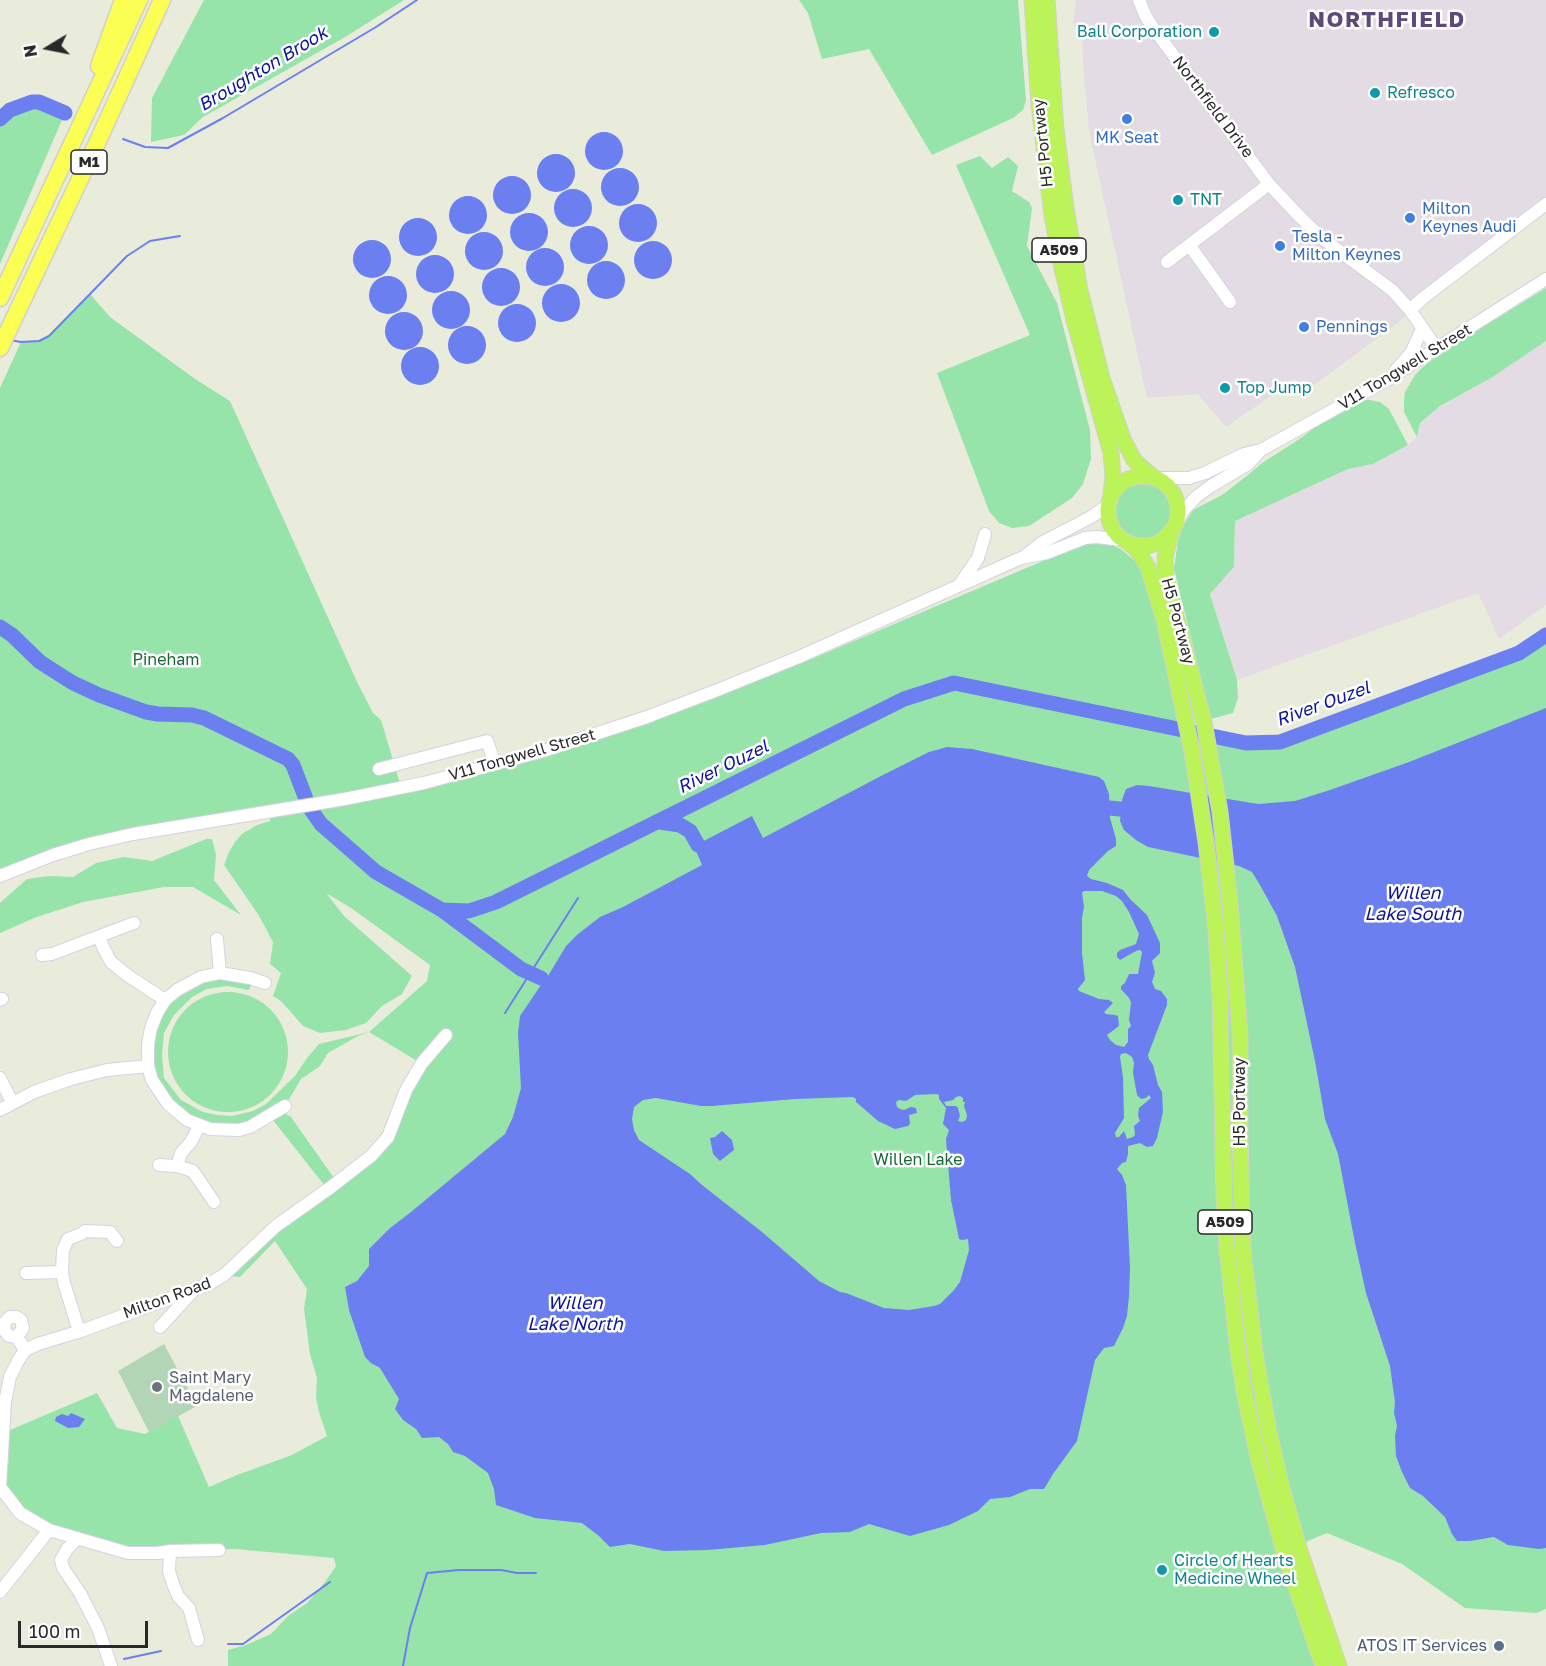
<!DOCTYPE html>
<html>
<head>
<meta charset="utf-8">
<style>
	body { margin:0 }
	#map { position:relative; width:1546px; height:1666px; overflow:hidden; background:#e9ecdb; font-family:"Golos Text",sans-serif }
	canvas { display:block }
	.north { position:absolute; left:18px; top:18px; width:60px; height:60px; -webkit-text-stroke:4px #fff; paint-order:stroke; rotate:260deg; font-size:16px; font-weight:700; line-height:24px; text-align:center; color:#292929 }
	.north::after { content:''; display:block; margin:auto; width:21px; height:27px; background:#292929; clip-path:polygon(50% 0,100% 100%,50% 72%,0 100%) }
	.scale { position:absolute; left:18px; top:1621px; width:130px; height:27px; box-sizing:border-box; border:3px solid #292929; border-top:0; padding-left:8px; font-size:18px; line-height:21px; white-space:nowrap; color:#292929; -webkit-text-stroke:4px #fff; paint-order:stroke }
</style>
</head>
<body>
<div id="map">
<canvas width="1546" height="1666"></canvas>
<div class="north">N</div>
<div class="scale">100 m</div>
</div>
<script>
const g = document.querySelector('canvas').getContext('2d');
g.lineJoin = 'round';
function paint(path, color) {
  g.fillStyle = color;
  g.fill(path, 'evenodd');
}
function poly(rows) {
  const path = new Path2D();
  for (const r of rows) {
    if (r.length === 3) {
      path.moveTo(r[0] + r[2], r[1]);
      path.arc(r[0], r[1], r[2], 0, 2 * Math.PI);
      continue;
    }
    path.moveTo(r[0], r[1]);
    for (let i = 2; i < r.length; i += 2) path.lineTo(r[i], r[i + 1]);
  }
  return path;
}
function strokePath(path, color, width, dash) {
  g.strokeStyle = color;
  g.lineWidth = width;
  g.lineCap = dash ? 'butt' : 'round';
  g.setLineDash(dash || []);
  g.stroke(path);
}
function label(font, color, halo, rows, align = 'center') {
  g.font = font + ' "Golos Text",sans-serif';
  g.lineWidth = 5;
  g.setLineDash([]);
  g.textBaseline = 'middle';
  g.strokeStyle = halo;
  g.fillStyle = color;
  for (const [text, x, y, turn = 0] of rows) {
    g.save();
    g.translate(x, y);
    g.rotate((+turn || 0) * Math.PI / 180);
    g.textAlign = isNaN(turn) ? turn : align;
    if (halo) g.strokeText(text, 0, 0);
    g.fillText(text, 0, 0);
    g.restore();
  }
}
paint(poly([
	[1076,0,1546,0,1546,213,1306,391,1295,379,1226,427,1198,394,1147,398,1090,136,1084,78,1082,35,1078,35,1073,23],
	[1546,341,1546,605,1499,639,1478,593,1237,680,1210,594,1234,567,1235,521,1348,469,1373,464,1408,445,1417,437,1420,423,1440,406,1491,378]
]), '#e3dce4');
paint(poly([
	[204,0,404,0,347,36,203,117,184,135,151,142,152,98],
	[799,0,1018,0,1026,100,1023,110,1013,118,932,155,869,49,822,59,808,13],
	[32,102,39,102,65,113,0,264,0,119,10,110],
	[980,156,992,168,1008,157,1018,166,1012,191,1029,202,1032,208,1027,246,1057,303,1090,430,1091,459,1083,484,1072,498,1029,526,1012,528,999,523,989,511,937,373,1030,335,956,165],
	[1546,288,1546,341,1491,378,1440,406,1420,423,1417,437,1404,412,1404,402,1405,392,1415,375,1423,367,1442,352],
	[90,294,110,317,195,379,230,401,358,684,373,713,381,720,401,787,717,696,821,655,1076,547,1095,542,1112,545,1122,550,1134,560,1143,571,1189,733,1246,743,1280,742,1519,653,1546,635,1546,1609,1536,1613,1465,1608,1402,1564,1327,1533,1310,1540,1285,1555,1323,1666,228,1666,228,1650,246,1645,271,1634,288,1616,307,1603,325,1582,336,1566,334,1558,235,1549,128,1553,20,1513,0,1487,3,1433,97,1393,117,1428,145,1434,178,1416,209,1487,237,1475,292,1455,327,1436,319,1412,316,1398,317,1378,310,1354,304,1309,307,1289,275,1241,240,1277,224,1275,388,1137,419,1062,369,1032,358,1036,328,1053,320,1066,301,1079,285,1106,275,1113,223,1130,176,1112,148,1066,157,1013,201,977,254,979,249,990,227,986,207,989,192,997,174,1015,164,1033,162,1055,164,1078,181,1100,203,1112,217,1115,232,1116,253,1111,266,1104,295,1076,307,1058,319,1044,369,1032,427,981,430,965,351,908,326,893,344,916,412,976,402,994,382,1006,366,1023,346,1030,320,1033,303,1026,282,1002,273,996,281,973,270,964,273,942,258,914,224,865,229,852,235,842,242,834,257,825,270,821,270,813,133,834,0,876,0,388,21,342,39,341,49,336],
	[1364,399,1380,402,1389,409,1408,445,1373,464,1348,469,1235,521,1234,567,1210,594,1237,680,1238,698,1233,713,1211,719,1174,569,1178,540,1183,526,1193,510,1222,495,1248,475,1262,463,1298,440,1322,422],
	[1143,512,28],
	[206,839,212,839,216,855,214,880,241,915,193,887,164,887,83,902,34,918,0,933,0,903,27,879,49,876,73,877,96,863,124,857,152,861],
	[228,1052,60],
	[281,1114,286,1114,291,1117,334,1178,325,1186,272,1119]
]), '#96e4a9');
paint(poly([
	[164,1344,197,1406,149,1432,118,1371]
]), '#b2d6b5');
paint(poly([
	[604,151,19],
	[556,173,19],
	[620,187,19],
	[512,195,19],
	[573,208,19],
	[468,215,19],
	[638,223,19],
	[529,232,19],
	[418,237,19],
	[589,245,19],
	[484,251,19],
	[372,259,19],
	[653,260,19],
	[545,267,19],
	[435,274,19],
	[606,280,19],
	[501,287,19],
	[388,295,19],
	[561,303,19],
	[451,310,19],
	[517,323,19],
	[404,331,19],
	[467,345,19],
	[420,366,19],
	[1546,708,1546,1548,1539,1549,1508,1545,1494,1537,1470,1541,1457,1541,1452,1534,1445,1517,1423,1496,1410,1488,1402,1472,1396,1456,1395,1436,1397,1426,1394,1413,1395,1402,1390,1366,1366,1293,1355,1243,1338,1154,1325,1119,1315,1061,1295,967,1277,916,1260,885,1252,872,1239,866,1148,847,1136,840,1124,830,1120,821,1122,800,1126,789,1137,785,1149,786,1258,804,1295,801,1330,790,1409,762],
	[947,747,972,749,1099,777,1104,781,1109,794,1110,818,1116,839,1116,846,1108,851,1089,870,1087,876,1091,879,1107,883,1123,890,1131,900,1147,915,1160,943,1160,953,1152,961,1155,973,1152,982,1155,989,1161,991,1167,999,1167,1005,1148,1055,1149,1059,1153,1065,1158,1085,1162,1092,1163,1112,1157,1138,1153,1146,1147,1147,1140,1143,1128,1146,1128,1154,1126,1162,1122,1163,1117,1169,1122,1175,1126,1185,1130,1268,1129,1296,1127,1316,1123,1328,1114,1346,1104,1348,1095,1360,1077,1441,1053,1474,1044,1489,1030,1489,1010,1497,990,1499,978,1511,949,1525,910,1536,869,1524,850,1532,821,1533,765,1545,707,1550,664,1551,630,1544,610,1547,599,1536,582,1523,535,1518,496,1505,494,1489,488,1473,465,1456,453,1452,448,1444,439,1437,422,1438,416,1429,403,1420,395,1409,399,1399,380,1368,371,1363,365,1357,349,1310,345,1287,357,1281,369,1266,369,1249,389,1229,411,1212,505,1134,513,1117,521,1088,518,1033,520,1016,543,982,541,978,548,976,566,946,578,934,600,917,623,907,702,865,694,846,752,816,763,838,881,776,929,752],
	[1084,891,1102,891,1116,896,1122,901,1129,912,1139,934,1136,944,1120,950,1117,953,1117,957,1120,960,1136,951,1140,950,1142,952,1138,974,1129,974,1125,983,1121,986,1121,989,1129,998,1131,1002,1129,1020,1131,1026,1128,1029,1128,1042,1124,1047,1116,1045,1110,1040,1107,1035,1119,1026,1118,1016,1115,1015,1106,1014,1104,1012,1113,1003,1109,1000,1099,999,1079,991,1078,989,1085,980,1082,953,1082,918,1084,907,1082,893],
	[1126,1053,1132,1057,1134,1063,1133,1073,1137,1095,1141,1099,1146,1098,1149,1095,1151,1098,1139,1108,1138,1116,1140,1121,1134,1126,1135,1135,1133,1137,1127,1139,1124,1131,1119,1137,1116,1137,1115,1133,1124,1118,1123,1077,1120,1057,1121,1054],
	[936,1094,939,1095,939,1099,946,1108,943,1124,949,1130,946,1139,951,1200,957,1229,959,1239,962,1240,968,1239,969,1250,960,1282,954,1290,940,1304,934,1306,909,1310,884,1308,846,1293,840,1292,819,1281,762,1232,702,1185,690,1174,639,1140,634,1130,632,1119,634,1107,643,1100,656,1098,701,1106,712,1106,795,1099,853,1097,856,1099,856,1102,878,1121,895,1129,908,1126,910,1124,909,1115,917,1113,916,1108,911,1107,904,1110,900,1109,897,1107,896,1102,899,1100,906,1101,915,1095],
	[960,1096,963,1098,963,1102,965,1102,964,1106,967,1115,966,1120,962,1122,958,1121,960,1116,958,1108,956,1106,946,1106,944,1102,953,1100,956,1097],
	[722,1131,732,1140,734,1150,720,1161,713,1154,710,1138,715,1137],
	[71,1413,85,1419,79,1427,68,1428,55,1421,56,1417,62,1414,68,1416]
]), '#6b7ff1');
strokePath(poly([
	[123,139,145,147,168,148,223,118,376,27,417,0],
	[10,340,21,342,39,341,49,336,127,256,150,241,180,236],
	[505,1013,578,898],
	[228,1644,243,1644,330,1582],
	[124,1659,161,1651],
	[403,1666,410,1628,427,1573,459,1570,501,1570,517,1573,536,1573]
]), '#6b7ff1', 2);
strokePath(poly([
	[0,119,10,110,32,102,39,102,65,113],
	[0,627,12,635,40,662,73,683,99,695,146,712,158,714,192,715,204,718,288,759,293,765,309,807,321,824,376,872,442,910,469,911,496,902,904,699,954,683,1246,743,1280,742,1519,653,1546,635],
	[1109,808,1120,809],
	[660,822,680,825,690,831,698,845],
	[442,910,521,969,541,978]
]), '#6b7ff1', 15);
const minor = poly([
	[1139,0,1146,17,1154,29,1269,184,1300,217,1323,239,1392,290,1410,310,1437,349],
	[1190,246,1230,302],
	[1167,262,1269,184],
	[1410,310,1423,298,1546,204],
	[1396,370,1411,353,1422,329],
	[1157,478,1189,478,1205,473,1244,454,1261,450,1387,380,1546,279],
	[1177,522,1183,511,1196,497,1211,486,1248,464,1261,450],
	[1025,556,1043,542,1091,517,1108,505],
	[960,584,978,558,985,534],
	[379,769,487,741,495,764],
	[0,876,53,855,89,844,133,834,345,799,424,783,543,751,647,717,720,689,799,657,1021,558,1047,553,1085,538,1097,537,1121,540],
	[99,937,104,949,111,962,127,975,165,1000],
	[217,939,220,973],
	[42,955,52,954,134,923],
	[265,983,250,978,220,973,201,977,177,990,165,1000,157,1013,151,1028,148,1044,148,1066,152,1080,168,1104,187,1120,210,1129,239,1130,250,1127,285,1106],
	[0,1000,2,999],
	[0,1078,12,1102],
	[0,1110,34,1092,71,1079,107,1070,148,1066],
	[159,1165,177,1166,193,1171,214,1202],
	[177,1166,181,1153,191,1142,199,1126],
	[26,1273,62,1272],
	[160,1327,194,1290],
	[79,1331,64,1283,62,1272,63,1250,68,1239,81,1234,85,1231,110,1232,117,1241],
	[17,1337,23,1328,21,1320,16,1317,10,1317,5,1322,4,1330,9,1336,17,1337,25,1350],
	[77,1539,67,1549,61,1560,63,1568,80,1593,98,1628,111,1666],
	[219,1550,170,1551,158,1553,128,1553,49,1530,20,1513,0,1487,5,1402,10,1377,18,1361,25,1350,38,1344,81,1331,209,1284,224,1275,276,1226,331,1187,371,1156,388,1137,406,1090,422,1063,446,1035],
	[170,1551,169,1571,173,1584,178,1596,189,1608,198,1640],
	[0,1592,49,1530]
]);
const major = poly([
	[1032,0,1039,104,1052,216,1062,268,1074,320,1111,453,1113,477,1111,495],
	[1047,0,1056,130,1066,208,1080,290,1102,378,1123,439,1134,460,1153,477],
	[1143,511,35],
	[1171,533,1165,558,1166,578,1204,722,1220,812,1230,902,1240,1035,1240,1136,1243,1250,1255,1352,1269,1432,1281,1484,1299,1548,1339,1666],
	[1130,544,1137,550,1148,567,1164,620,1192,751,1206,842,1216,930,1220,997,1224,1200,1227,1249,1238,1353,1245,1396,1259,1462,1285,1555,1323,1666]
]);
const highway = poly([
	[99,66,123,0],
	[0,298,139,0],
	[0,348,98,141,162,0]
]);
strokePath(minor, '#d7d0e3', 14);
strokePath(major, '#d0d0d0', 17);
strokePath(highway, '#d0d0d0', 19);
strokePath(minor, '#fff', 12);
strokePath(major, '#bcf359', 15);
strokePath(highway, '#fbff53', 16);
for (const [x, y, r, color] of [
	[1214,32,6,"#0f9aa8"],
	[1375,93,6,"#0f9aa8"],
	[1127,119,6,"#3f7fe0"],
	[1178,200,6,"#0f9aa8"],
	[1410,218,6,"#3f7fe0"],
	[1280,246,6,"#3f7fe0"],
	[1304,327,6,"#3f7fe0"],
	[1225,388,6,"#0f9aa8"],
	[157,1387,6,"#6b7280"],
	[1162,1570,6,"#0f9aa8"],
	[1499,1646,6,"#5c6f8a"]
]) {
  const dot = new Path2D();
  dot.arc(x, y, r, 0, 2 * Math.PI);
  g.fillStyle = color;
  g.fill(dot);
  strokePath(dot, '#fff', 2);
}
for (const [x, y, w] of [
	[89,162,36],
	[1059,250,54],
	[1225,1222,54]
]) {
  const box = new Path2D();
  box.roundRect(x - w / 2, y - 12, w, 24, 4.5);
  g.fillStyle = '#fff';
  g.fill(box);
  strokePath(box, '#292929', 1.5);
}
label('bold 15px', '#292929', null, [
	["M1",89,162],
	["A509",1059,250],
	["A509",1225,1222]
]);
label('16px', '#0d838f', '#fff', [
	["Ball Corporation",1202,32,"right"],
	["Refresco",1387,93],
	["TNT",1190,200],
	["Top Jump",1237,388],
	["Circle of Hearts",1174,1561],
	["Medicine Wheel",1174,1579]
], 'left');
label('16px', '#292929', '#fff', [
	["Northfield Drive",1213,107,53],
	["H5 Portway",1043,143,-96],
	["V11 Tongwell Street",1405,367,-31],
	["H5 Portway",1178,621,75],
	["V11 Tongwell Street",522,755,-16],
	["H5 Portway",1240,1102,-90],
	["Milton Road",167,1298,-20]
]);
label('16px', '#366cbe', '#fff', [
	["MK Seat",1127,138,"center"],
	["Milton",1422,209],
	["Keynes Audi",1422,227],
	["Tesla -",1292,237],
	["Milton Keynes",1292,255],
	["Pennings",1316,327]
], 'left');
label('16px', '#186736', '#fff', [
	["Pineham",166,660],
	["Willen Lake",918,1160]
]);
label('16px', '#5b616d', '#fff', [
	["Saint Mary",169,1378],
	["Magdalene",169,1396]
], 'left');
label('16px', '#4e5e75', '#fff', [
	["ATOS IT Services",1487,1646]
], 'right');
label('italic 18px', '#0b149c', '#fff', [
	["Broughton Brook",263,69,-31],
	["River Ouzel",1323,704,-20],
	["River Ouzel",723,767,-26],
	["Willen",1413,893],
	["Lake South",1413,914],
	["Willen",575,1303],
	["Lake North",575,1324]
]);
g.letterSpacing = '1.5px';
label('bold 22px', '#5d497b', '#fff', [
	["NORTHFIELD",1387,20]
]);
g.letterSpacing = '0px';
</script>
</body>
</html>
